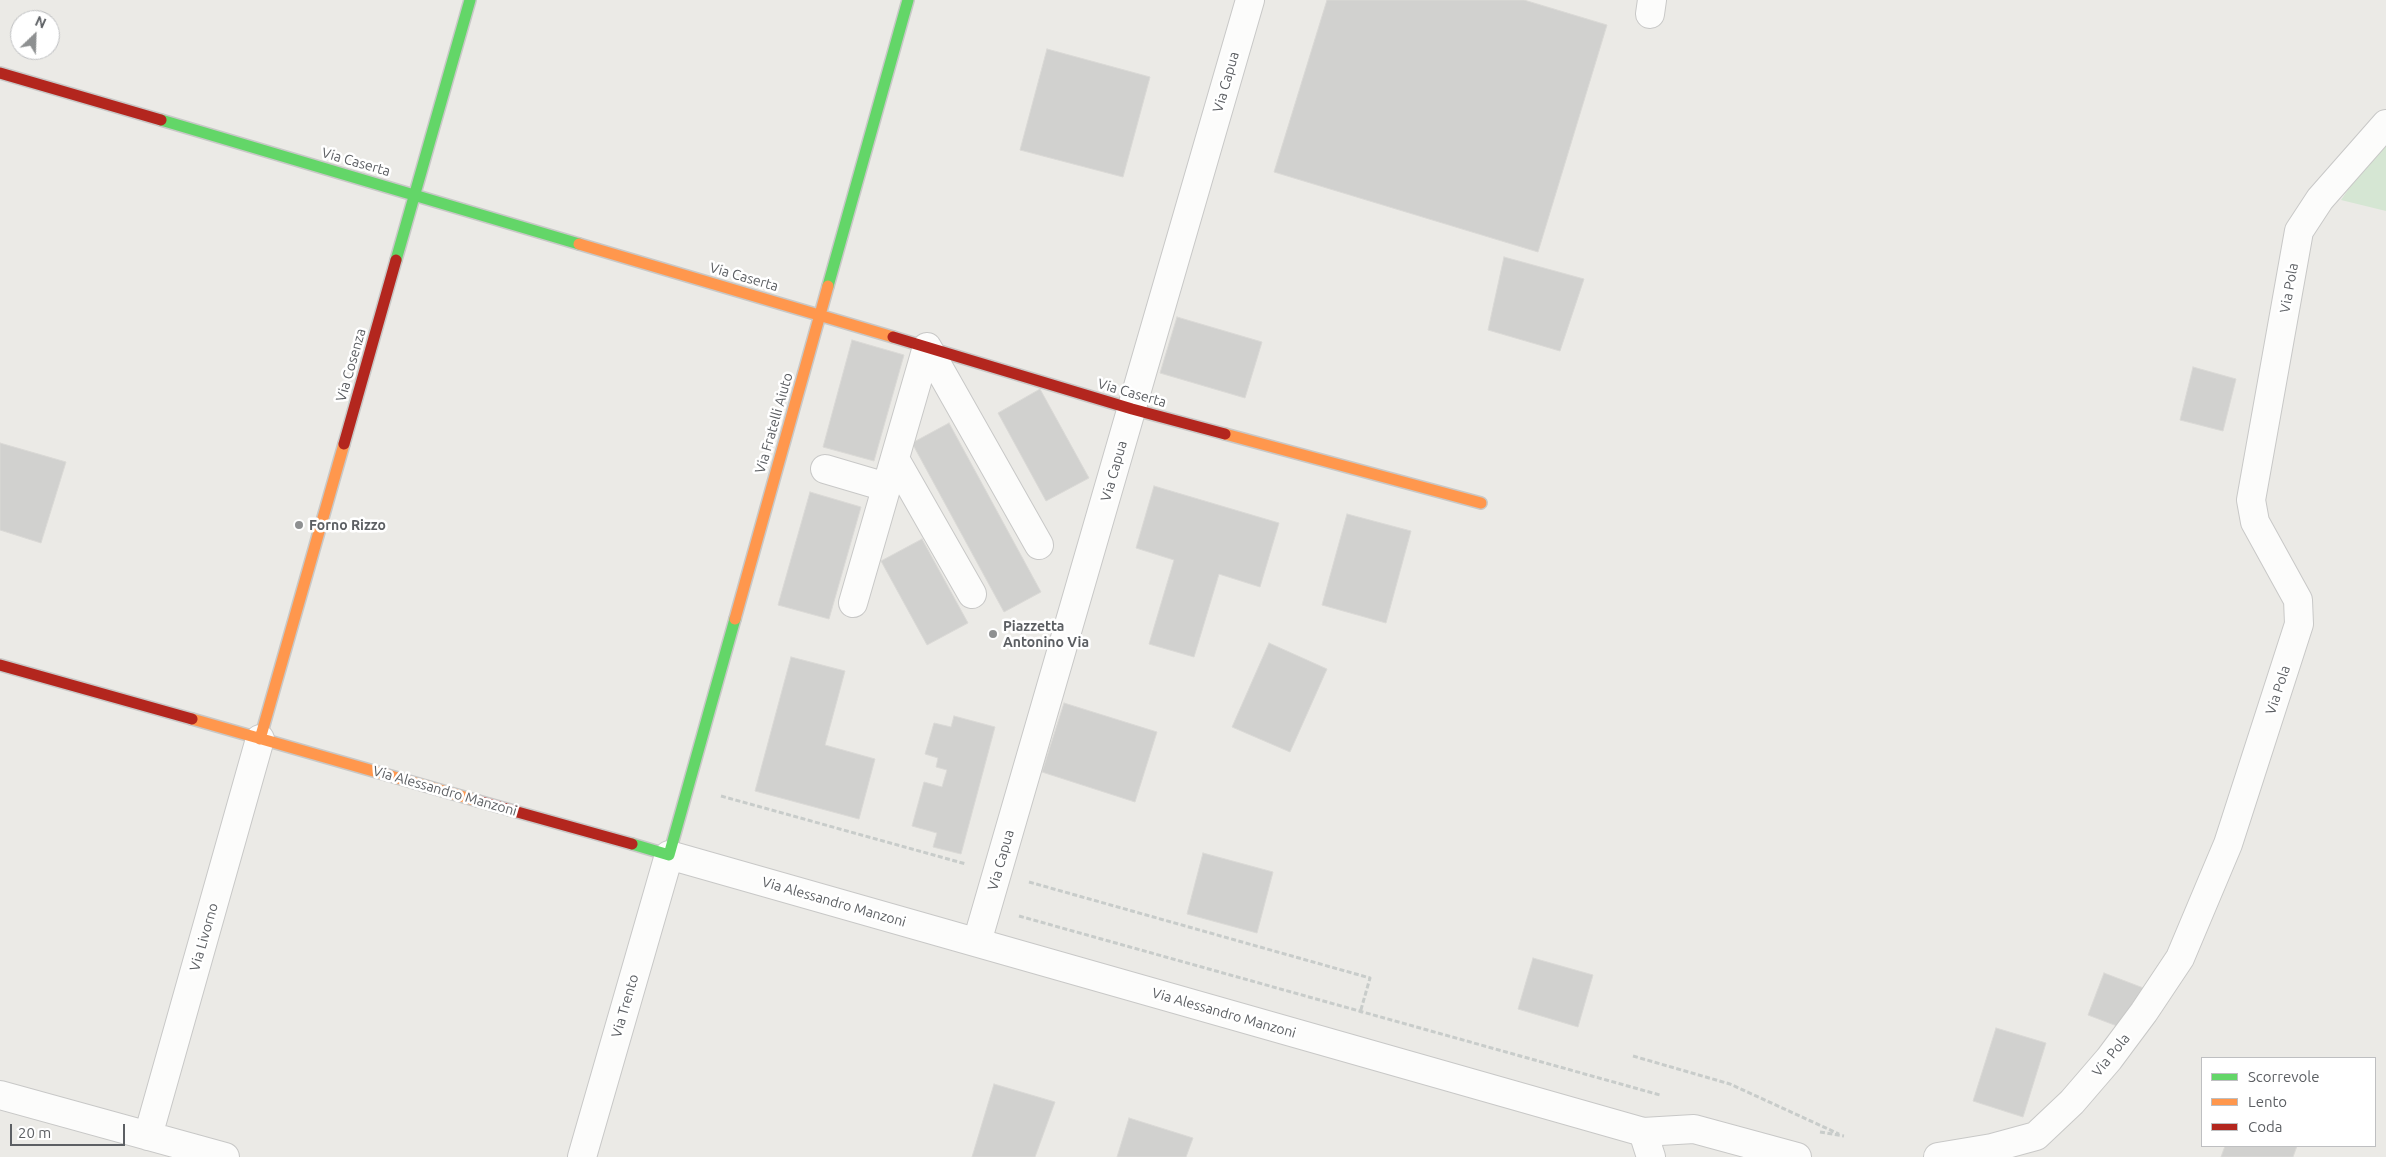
<!DOCTYPE html>
<html>
<head>
<meta charset="utf-8">
<style>
	body { margin:0 }
	#map { position:relative; width:2386px; height:1157px; overflow:hidden; background:#ebeae6; font-family:Ubuntu,sans-serif }
	canvas { display:block }
	.legend { position:absolute; left:2201px; top:1057px; width:175px; height:90px; box-sizing:border-box; background:#fff; border:1px solid #bebfc1; margin:0; padding:6px 9px; list-style:none; font-size:15px; color:#5c5f63 }
	.legend li { display:flex; align-items:center; gap:10px; height:25px }
	.legend b { width:25px; border:1px solid #bebfc1 }
	.north { position:absolute; left:10px; top:10px; width:50px; height:50px; box-sizing:border-box; background:#fff; border:1px solid #bebfc1; border-radius:50%; rotate:24deg; font-size:14px; font-weight:700; line-height:20px; text-align:center; color:#5c5f63 }
	.north::after { content:''; display:block; margin:auto; width:18px; height:22px; background:#8e9091; clip-path:polygon(50% 0,100% 100%,50% 72%,0 100%) }
	.scale { position:absolute; left:10px; top:1124px; width:115px; height:22px; box-sizing:border-box; border:2px solid #5c5f63; border-top:0; padding-left:6px; font-size:15px; line-height:18px; white-space:nowrap; color:#5c5f63; -webkit-text-stroke:4px #fff; paint-order:stroke }
</style>
</head>
<body>
<div id="map">
<canvas width="2386" height="1157"></canvas>
<ul class="legend">
<li><b style="height:6px;background:#63d668"></b>Scorrevole</li>
<li><b style="height:6px;background:#ff974d"></b>Lento</li>
<li><b style="height:6px;background:#b3261e"></b>Coda</li>
</ul>
<div class="north">N</div>
<div class="scale">20 m</div>
</div>
<script>
const g = document.querySelector('canvas').getContext('2d');
g.lineJoin = 'round';
function paint(path, color) {
  g.fillStyle = color;
  g.fill(path, 'evenodd');
}
function poly(rows) {
  const path = new Path2D();
  for (const r of rows) {
    path.moveTo(r[0], r[1]);
    for (let i = 2; i < r.length; i += 2) path.lineTo(r[i], r[i + 1]);
  }
  return path;
}
function strokePath(path, color, width, dash) {
  g.strokeStyle = color;
  g.lineWidth = width;
  g.lineCap = dash ? 'butt' : 'round';
  g.setLineDash(dash || []);
  g.stroke(path);
}
function label(font, color, halo, rows, align = 'center') {
  g.font = font + ' Ubuntu,sans-serif';
  g.lineWidth = 5;
  g.setLineDash([]);
  g.textBaseline = 'middle';
  g.strokeStyle = halo;
  g.fillStyle = color;
  for (const [text, x, y, turn = 0] of rows) {
    g.save();
    g.translate(x, y);
    g.rotate((+turn || 0) * Math.PI / 180);
    g.textAlign = isNaN(turn) ? turn : align;
    if (halo) g.strokeText(text, 0, 0);
    g.fillText(text, 0, 0);
    g.restore();
  }
}
paint(poly([
	[2386,138,2386,211,2341,200,2376,149]
]), '#d5e6d3');
const building = poly([
	[1327,0,1524,0,1607,25,1538,252,1274,172,1327,0],
	[1047,49,1150,77,1123,177,1020,150,1047,49],
	[1504,257,1584,279,1560,351,1488,330,1504,257],
	[1177,317,1262,342,1245,398,1160,373,1177,317],
	[852,340,904,355,874,461,823,447,852,340],
	[2193,367,2236,379,2223,431,2180,420,2193,367],
	[1040,389,1089,478,1046,501,998,413,1040,389],
	[949,423,1041,592,1004,612,912,443,949,423],
	[0,443,66,462,41,543,0,530,0,443],
	[1154,486,1279,523,1260,587,1219,574,1194,657,1149,644,1174,560,1136,548,1154,486],
	[810,492,861,507,829,619,778,605,810,492],
	[1347,514,1411,531,1386,623,1322,605,1347,514],
	[922,539,968,623,927,645,881,561,922,539],
	[1269,643,1327,669,1290,752,1232,727,1269,643],
	[791,657,845,671,825,745,875,759,859,819,755,791,791,657],
	[1064,703,1157,732,1135,802,1042,772,1064,703],
	[954,716,995,727,961,854,933,847,937,833,912,826,924,782,942,787,947,770,936,767,938,758,925,754,934,723,951,727,954,716],
	[1203,853,1273,872,1257,933,1187,914,1203,853],
	[1533,958,1593,975,1578,1027,1518,1009,1533,958],
	[2104,973,2146,989,2117,1026,2088,1015,2104,973],
	[1996,1028,2046,1043,2023,1117,1973,1101,1996,1028],
	[994,1084,1055,1102,1035,1157,972,1157,994,1084],
	[1129,1118,1193,1138,1186,1157,1117,1157,1129,1118],
	[2225,1146,2297,1146,2293,1157,2221,1157,2225,1146]
]);
paint(building, '#d1d1cf');
strokePath(building, '#dad9d6', 1);
const street = poly([
	[1650,14,1652,0],
	[927,347,1039,545],
	[895,459,972,594],
	[825,469,886,487],
	[853,603,927,347],
	[977,942,1250,0],
	[0,1095,225,1157],
	[1643,1132,1694,1129,1797,1157],
	[148,1136,260,739],
	[582,1157,669,855,1643,1132,1651,1157],
	[1938,1157,1992,1148,2036,1136,2072,1102,2109,1059,2144,1012,2180,958,2228,844,2299,624,2298,600,2255,522,2251,500,2299,231,2320,199,2386,124]
]);
const fast = poly([
	[161,120,579,244],
	[396,260,470,0],
	[828,286,908,0],
	[632,844,669,855,735,619]
]);
const slow = poly([
	[579,244,893,337],
	[1225,434,1481,503],
	[735,619,828,286],
	[192,719,478,801],
	[260,739,344,444]
]);
const jam = poly([
	[0,73,161,120],
	[893,337,1132,409,1225,434],
	[344,444,396,260],
	[0,665,192,719],
	[478,801,632,844]
]);
strokePath(street, '#c8c8c7', 30);
strokePath(fast, '#c8c8c7', 14);
strokePath(slow, '#c8c8c7', 14);
strokePath(jam, '#c8c8c7', 14);
strokePath(poly([
	[721,796,966,864],
	[1029,882,1370,978,1360,1013],
	[1019,916,1660,1095],
	[1633,1056,1730,1084,1839,1134],
	[1820,1132,1844,1136]
]), '#c8ccca', 3, [5, 2.5]);
strokePath(street, '#fcfcfb', 28);
strokePath(fast, '#63d668', 11);
strokePath(slow, '#ff974d', 11);
strokePath(jam, '#b3261e', 11);
for (const [x, y, r, color] of [
	[299,525,5,"#8e9091"],
	[993,634,5,"#8e9091"]
]) {
  const dot = new Path2D();
  dot.arc(x, y, r, 0, 2 * Math.PI);
  g.fillStyle = color;
  g.fill(dot);
  strokePath(dot, '#fff', 2);
}
label('14px', '#5c5f63', '#fff', [
	["Via Capua",1226,82,-74],
	["Via Caserta",356,162,16],
	["Via Caserta",744,277,16],
	["Via Pola",2289,288,-80],
	["Via Cosenza",351,365,-74],
	["Via Caserta",1132,393,16],
	["Via Fratelli Aiuto",774,423,-74],
	["Via Capua",1114,471,-74],
	["Via Pola",2278,690,-72],
	["Via Alessandro Manzoni",445,791,16],
	["Via Capua",1001,860,-74],
	["Via Alessandro Manzoni",834,902,16],
	["Via Livorno",204,937,-74],
	["Via Trento",625,1006,-74],
	["Via Alessandro Manzoni",1224,1013,16],
	["Via Pola",2111,1055,-51]
]);
label('bold 14px', '#5c5f63', '#fff', [
	["Forno Rizzo",309,525],
	["Piazzetta",1003,626],
	["Antonino Via",1003,642]
], 'left');
</script>
</body>
</html>
